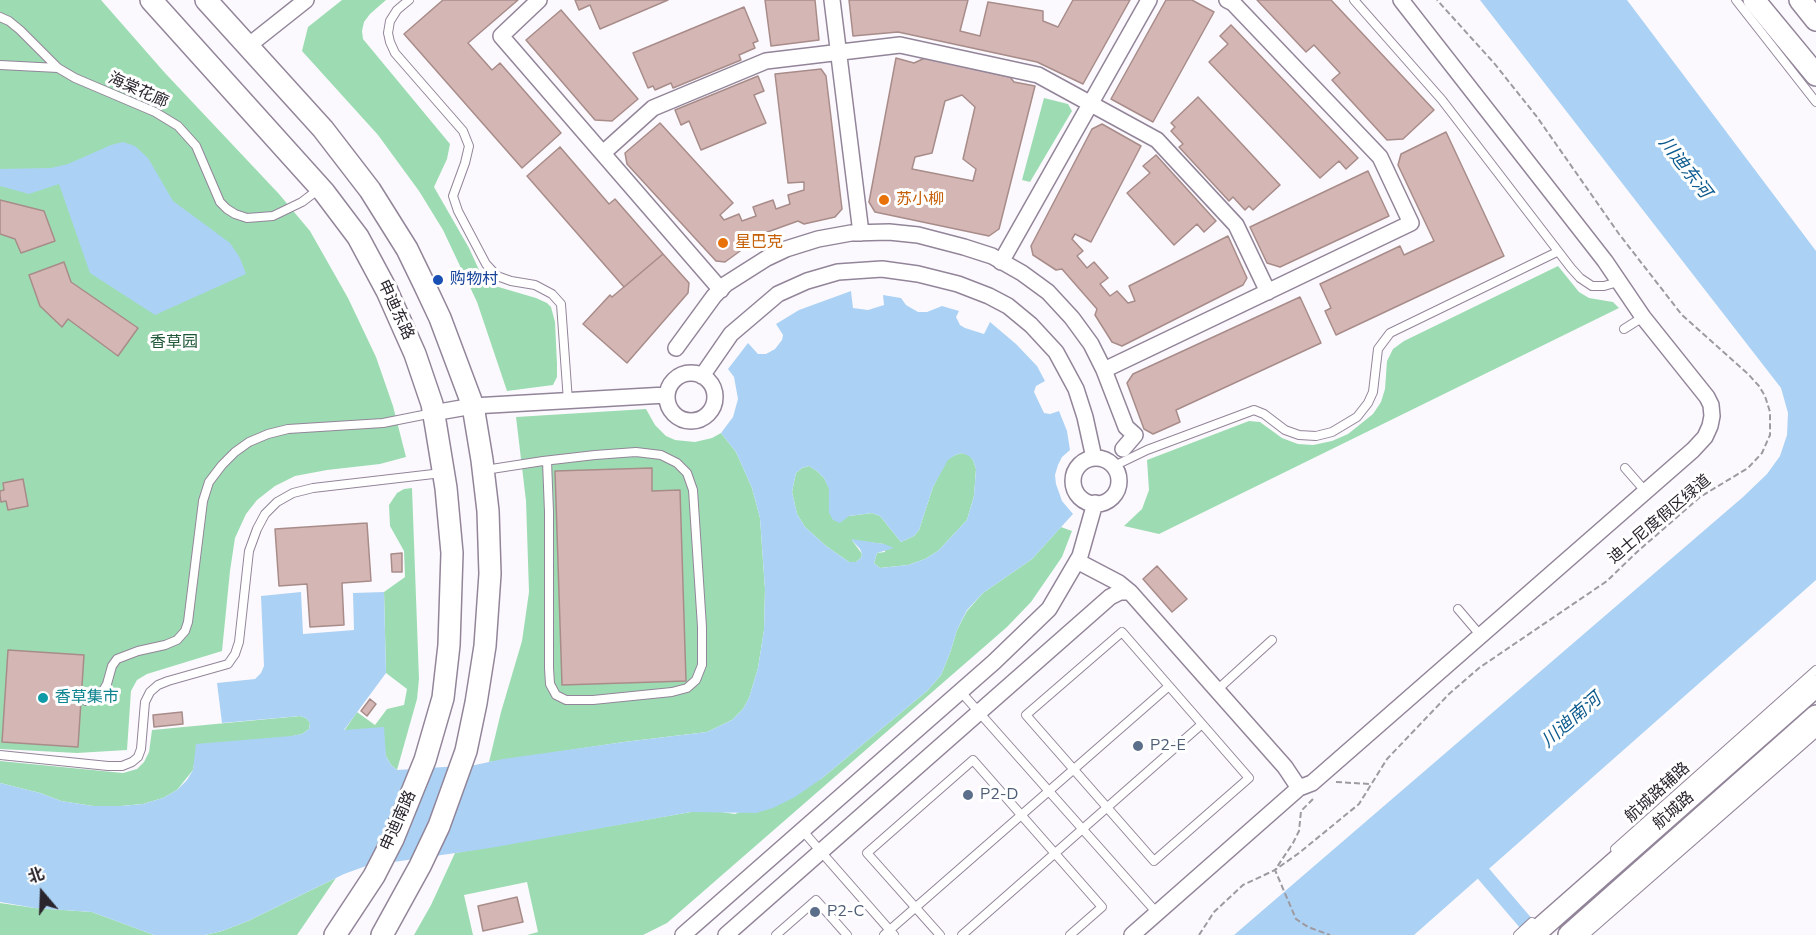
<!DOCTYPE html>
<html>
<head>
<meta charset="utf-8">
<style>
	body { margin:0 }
	#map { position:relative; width:1816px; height:935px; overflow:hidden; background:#fcf9fe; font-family:"Nunito Sans","Noto Sans SC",sans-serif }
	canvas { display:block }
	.north { position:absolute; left:12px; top:863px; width:60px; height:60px; -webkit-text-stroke:4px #fff; paint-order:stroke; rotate:341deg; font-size:16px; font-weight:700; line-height:24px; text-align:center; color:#2a242d }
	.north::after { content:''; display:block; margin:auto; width:21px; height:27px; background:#2a242d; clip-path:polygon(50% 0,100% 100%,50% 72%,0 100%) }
</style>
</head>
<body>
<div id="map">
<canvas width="1816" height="935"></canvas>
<div class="north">北</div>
</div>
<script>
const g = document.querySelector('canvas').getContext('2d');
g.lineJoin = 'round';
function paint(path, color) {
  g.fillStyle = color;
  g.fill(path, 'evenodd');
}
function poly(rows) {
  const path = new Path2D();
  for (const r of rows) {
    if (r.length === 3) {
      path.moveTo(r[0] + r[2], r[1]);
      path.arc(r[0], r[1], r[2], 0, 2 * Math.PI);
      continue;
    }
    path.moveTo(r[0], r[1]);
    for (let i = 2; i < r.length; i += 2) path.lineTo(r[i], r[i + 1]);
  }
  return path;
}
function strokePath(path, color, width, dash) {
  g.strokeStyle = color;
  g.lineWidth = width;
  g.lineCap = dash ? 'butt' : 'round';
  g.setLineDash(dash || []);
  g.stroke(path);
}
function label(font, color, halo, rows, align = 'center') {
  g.font = font + ' "Nunito Sans","Noto Sans SC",sans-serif';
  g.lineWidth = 6;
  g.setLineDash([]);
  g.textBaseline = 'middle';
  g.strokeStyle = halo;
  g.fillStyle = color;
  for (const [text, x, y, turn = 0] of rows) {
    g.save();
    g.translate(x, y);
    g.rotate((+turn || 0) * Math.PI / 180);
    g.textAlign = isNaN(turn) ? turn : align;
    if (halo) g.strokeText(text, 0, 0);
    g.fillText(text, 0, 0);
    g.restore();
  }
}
paint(poly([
	[0,0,101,0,165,73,279,194,310,231,348,298,376,357,393,406,406,457,380,464,327,470,295,476,275,486,257,500,246,514,235,538,230,571,222,651,147,674,137,680,131,691,127,750,77,753,0,749],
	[342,0,386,0,370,14,364,22,362,31,363,39,450,144,447,159,434,187,469,248,485,283,536,298,547,303,551,307,555,322,557,364,557,377,553,385,507,391,477,302,443,230,419,191,378,135,302,51,308,27],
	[1044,98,1068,104,1072,111,1030,182,1022,180],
	[1558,266,1579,292,1589,298,1613,302,1619,308,1159,534,1124,526,1142,509,1149,490,1147,460,1249,421,1260,422,1282,438,1298,444,1313,445,1332,441,1348,434,1373,414,1381,402,1385,389,1387,361,1393,349,1404,341],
	[646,409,655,425,666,436,675,440,695,442,712,438,721,433,736,452,752,488,760,518,765,589,764,630,758,668,749,698,743,709,732,720,707,732,624,742,489,762,501,712,522,641,529,592,526,501,516,417],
	[652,469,652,491,680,491,686,681,562,685,555,472],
	[962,453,969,455,973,460,976,469,974,496,967,520,938,551,925,559,908,565,880,568,874,563,877,553,885,552,884,544,852,540,862,554,861,558,856,562,849,562,826,546,805,527,797,514,792,492,794,482,796,473,802,468,809,466,817,471,824,478,829,488,829,513,849,516,872,513,880,516,901,542,914,536,919,530,933,487,947,460,955,455],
	[412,488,419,679,417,699,397,770,391,765,386,756,384,744,344,731,357,712,375,725,387,709,404,705,407,689,386,673,384,592,405,577,404,551,390,526,389,505,397,493,404,489],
	[1061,527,1072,531,1062,557,1031,602,1007,627,667,923,643,935,527,935,538,932,527,882,464,895,473,935,414,935,431,905,455,853,691,812,714,811,735,814,821,779,927,691,941,675,950,653,957,630,967,611,983,593,1032,559],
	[300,716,306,718,310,723,309,729,302,734,195,758,193,770,177,790,163,798,143,804,121,806,93,806,61,801,40,793,0,783,0,761,123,773,137,769,144,762,149,752,152,730],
	[336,878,297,935,205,935,222,931,248,921],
	[0,903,35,908,92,912,154,935,0,935]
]), '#9ddcb2');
paint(poly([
	[1480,0,1627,0,1816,251,1816,580,1414,935,1234,935,1743,497,1767,474,1780,456,1787,435,1788,413,1781,388],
	[123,142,135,146,148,158,173,201,230,243,240,258,246,274,155,315,90,273,59,184,29,194,0,186,0,169,51,168,68,164,111,145],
	[851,291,853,308,868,310,884,305,883,295,901,298,906,305,918,312,927,312,942,306,959,311,956,317,960,325,965,328,984,334,990,322,1016,344,1037,366,1045,381,1036,386,1034,392,1044,413,1050,414,1059,411,1067,431,1070,450,1062,457,1058,465,1055,475,1056,484,1062,501,1073,514,1032,559,983,593,967,610,957,630,950,653,941,675,927,691,821,779,795,797,773,808,756,813,691,812,490,848,366,866,344,874,248,921,222,931,205,935,154,935,92,912,35,908,0,902,0,783,40,793,61,801,93,806,121,806,143,804,163,798,177,790,187,780,193,770,196,744,291,736,302,734,309,729,310,723,306,718,300,716,222,723,217,683,255,679,261,673,264,666,261,596,301,592,303,634,354,630,353,593,384,592,386,673,344,730,384,727,386,756,391,765,397,770,475,765,503,759,624,742,707,732,732,720,743,709,749,698,758,668,764,630,765,589,760,518,752,488,736,452,721,433,733,417,738,399,734,377,728,369,748,343,758,354,766,354,775,349,782,340,783,335,776,324,799,310],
	[962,453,969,456,973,460,976,469,974,496,967,520,938,551,925,559,908,565,880,568,874,563,877,553,894,548,884,544,851,539,860,549,862,554,861,558,856,562,849,562,826,546,805,527,797,514,792,492,794,482,796,473,802,468,809,466,817,471,824,478,829,489,829,513,833,520,840,523,849,516,872,513,880,516,901,542,914,536,919,530,933,487,948,460,955,455]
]), '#abd2f4');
strokePath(poly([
	[1470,858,1536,935]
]), '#abd2f4', 15);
const building = poly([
	[443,0,518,0,468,43,492,70,500,63,561,133,522,168,404,34,443,0],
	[575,0,668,0,600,29,590,5,579,10,575,0],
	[765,0,815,0,819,40,771,46,765,0],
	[849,0,968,0,960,31,980,36,988,2,1043,11,1043,21,1058,27,1073,0,1130,0,1083,84,1037,62,898,32,853,36,849,0],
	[1166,0,1192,0,1214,12,1153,122,1111,99,1166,0],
	[1257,0,1331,0,1434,110,1403,139,1387,140,1332,80,1340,73,1314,45,1306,52,1257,0],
	[744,7,758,41,753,43,755,48,739,55,741,60,673,88,671,83,655,90,653,86,648,88,633,53,744,7],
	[561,10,638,99,612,121,595,120,526,40,561,10],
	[1231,25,1358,158,1346,169,1339,161,1320,178,1209,62,1228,44,1220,36,1231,25],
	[896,58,914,63,925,58,1010,77,1014,82,1035,86,999,229,989,236,875,212,869,202,896,58],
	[962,95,975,107,963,159,976,169,973,181,912,169,915,157,932,153,945,101,962,95],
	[821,69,826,76,842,209,835,217,804,224,798,221,748,239,747,246,725,262,716,261,627,164,625,153,660,123,733,203,720,215,724,220,739,214,742,221,756,216,753,207,773,200,776,209,790,204,788,195,804,190,804,182,788,183,775,74,821,69],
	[758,76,764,91,754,95,766,123,701,150,689,121,681,125,675,110,758,76],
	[1198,97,1280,185,1253,210,1249,206,1245,210,1233,197,1229,201,1179,147,1183,144,1171,131,1175,127,1171,123,1198,97],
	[1102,124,1141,146,1091,242,1075,234,1072,239,1083,251,1077,256,1087,268,1094,262,1108,278,1100,284,1110,296,1117,291,1128,303,1135,301,1129,286,1228,236,1247,278,1243,285,1122,346,1112,342,1095,315,1097,309,1062,269,1056,270,1033,255,1031,246,1092,129,1102,124],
	[1446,132,1504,256,1336,335,1325,311,1331,308,1320,284,1400,246,1404,255,1434,241,1398,165,1401,154,1446,132],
	[560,147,609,204,615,199,663,254,624,287,527,176,560,147],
	[1156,155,1216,221,1204,232,1197,224,1174,245,1127,193,1150,173,1143,166,1156,155],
	[1368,171,1389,216,1280,267,1267,263,1250,227,1368,171],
	[0,200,44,211,55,241,21,253,15,239,0,234,0,200],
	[663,254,689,283,688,293,627,363,583,324,610,295,612,297,663,254],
	[64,262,71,282,138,328,118,356,68,319,62,327,40,306,29,275,64,262],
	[1300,297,1321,343,1176,410,1180,422,1153,434,1144,429,1127,383,1133,374,1300,297],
	[652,468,652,491,680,490,686,681,562,685,555,471,652,468],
	[23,479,28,506,8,510,6,501,1,502,0,495,0,491,4,490,3,483,23,479],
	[367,523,371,581,342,583,344,625,310,627,307,584,279,586,275,529,367,523],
	[402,553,402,572,392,572,391,554,402,553],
	[1157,566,1187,599,1172,612,1143,579,1157,566],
	[8,650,84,655,78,747,2,742,8,650],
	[370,699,376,704,367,716,361,711,370,699],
	[182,712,183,724,154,727,153,715,182,712],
	[517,897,523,922,483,931,478,906,517,897]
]);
paint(building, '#d4b7b5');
strokePath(building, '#a88c8a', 1.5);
const lane = poly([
	[409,0,397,10,390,21,388,33,390,42,395,53,463,131,469,146,465,163,453,196,458,211,486,264,497,276,511,281,535,285,552,294,561,304,568,401],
	[1354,0,1442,100,1571,268,1580,278,1592,286,1604,286,1618,282],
	[1736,0,1816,102],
	[0,17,9,21,20,30,58,68,75,78,155,112,178,126,196,146,220,202,227,209,235,214,247,218,273,216,302,202,319,189],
	[0,65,58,68],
	[1624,329,1643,317],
	[1114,466,1147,450,1254,410,1264,414,1285,430,1299,435,1316,436,1332,432,1357,417,1368,403,1373,392,1378,349,1390,333,1557,252],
	[1625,468,1646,492],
	[485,470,543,461,595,455,636,452,661,455,677,463,687,473,693,490,702,627,702,665,696,680,687,688,672,692,593,700,566,700,556,695,550,684,549,668,549,512,547,461],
	[1458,609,1481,636],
	[1122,632,1249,778,1154,861,1026,715,1122,632],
	[1217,690,1272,640],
	[961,692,1157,913],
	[86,701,94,699,101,694,107,684,112,666,117,659,138,651,165,645,177,640,185,631,188,622,203,501,209,482,222,465,235,452,249,442,268,434,288,429,383,423,433,413],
	[0,755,108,766,122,766,132,762,138,757,141,749,145,702,150,692,158,685,168,681,228,664,235,654,239,642,249,551,257,529,265,514,277,502,293,493,313,488,442,473],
	[802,830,894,935],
	[1615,849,1816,670],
	[776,935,816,900,847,935],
	[884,935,1169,686],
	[940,935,867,853,973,760,1102,907,1070,935],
	[962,935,1202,724],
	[1518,935,1532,922],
	[1585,935,1816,733]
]);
const street = poly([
	[539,0,501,36,721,290],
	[832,0,861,233],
	[248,46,306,0],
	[603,153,653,108,766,61,900,45,1038,75,1157,140,1236,225,1268,292],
	[1001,262,1149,0],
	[676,348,714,296,726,284,767,258,786,249,818,239,851,233,889,232,918,235,964,247,992,256,1022,273,1048,292,1072,318,1091,344,1104,370,1126,427,1135,435,1123,449],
	[1104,370,1411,223,1380,157,1233,3,1227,0],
	[691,397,24],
	[702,376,731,334,778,294,807,281,838,272,882,269,918,274,958,284,989,296,1008,306,1031,325,1056,352,1076,389,1085,417,1094,458],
	[433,413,473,406,666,395],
	[1096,481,23],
	[1077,561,1119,583,1130,592,1285,767,1299,788],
	[683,935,994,662,1049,609,1080,556,1095,503],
	[726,935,1110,597,1120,592,1130,592],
	[1132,935,1299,788,1312,783,1693,450,1705,437,1710,426,1712,416,1711,405,1707,397,1643,317,1605,261,1401,0]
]);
const secondary = poly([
	[151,0,324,192,358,237,387,291,415,354,432,404,436,427,446,488,452,553,449,645,443,698,425,760,393,839,374,876,335,935],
	[206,0,323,129,370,190,407,249,424,284,440,318,473,406,482,460,488,511,490,574,485,646,476,703,466,751,439,826,420,866,382,935],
	[1754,0,1816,75],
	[1800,0,1816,20],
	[1533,935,1816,686],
	[1569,935,1816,716]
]);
strokePath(lane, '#928599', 10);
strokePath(street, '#928599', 18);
strokePath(secondary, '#928599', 24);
strokePath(poly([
	[1336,782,1370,784],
	[1313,799,1301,811,1299,831,1293,843,1275,870,1296,919,1308,927,1330,935],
	[1199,935,1214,912,1243,885,1275,870,1299,853,1359,804,1387,759,1449,694,1479,668,1607,581,1637,552,1700,497,1748,468,1762,453,1770,435,1770,412,1765,396,1759,386,1748,374,1682,315,1619,234,1537,117,1494,63,1437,0]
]), '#9e9aa1', 2, [6, 3]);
strokePath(lane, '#fff', 8);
strokePath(street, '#fff', 15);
strokePath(secondary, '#fff', 21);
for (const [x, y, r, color] of [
	[884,200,6,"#e8710a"],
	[723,243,6,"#e8710a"],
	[438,280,6,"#1a4fb4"],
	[43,698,6,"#0f9aa8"],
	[1138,746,6,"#5c6f8a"],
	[968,795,6,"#5c6f8a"],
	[815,912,6,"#5c6f8a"]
]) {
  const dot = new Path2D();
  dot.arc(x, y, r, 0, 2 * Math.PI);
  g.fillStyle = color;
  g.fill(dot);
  strokePath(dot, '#fff', 2);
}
label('16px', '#2a242d', '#fff', [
	["海棠花廊",138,91,24],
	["申迪东路",395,310,65],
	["迪士尼度假区绿道",1660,520,-40],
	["航城路辅路",1658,793,-42],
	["航城路",1674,811,-41],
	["申迪南路",399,821,-66]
]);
label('16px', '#c56008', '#fff', [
	["苏小柳",896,200],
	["星巴克",735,243]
], 'left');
label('16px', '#164399', '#fff', [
	["购物村",450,280]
], 'left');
label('16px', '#1f5736', '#fff', [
	["香草园",174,343]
]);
label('16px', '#0d838f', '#fff', [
	["香草集市",55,698]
], 'left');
label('16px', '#4e5e75', '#fff', [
	["P2-E",1150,746],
	["P2-D",980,795],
	["P2-C",827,912]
], 'left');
label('italic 18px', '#0d5b8e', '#fff', [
	["川迪东河",1684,168,52],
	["川迪南河",1572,721,-41]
]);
</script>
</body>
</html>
